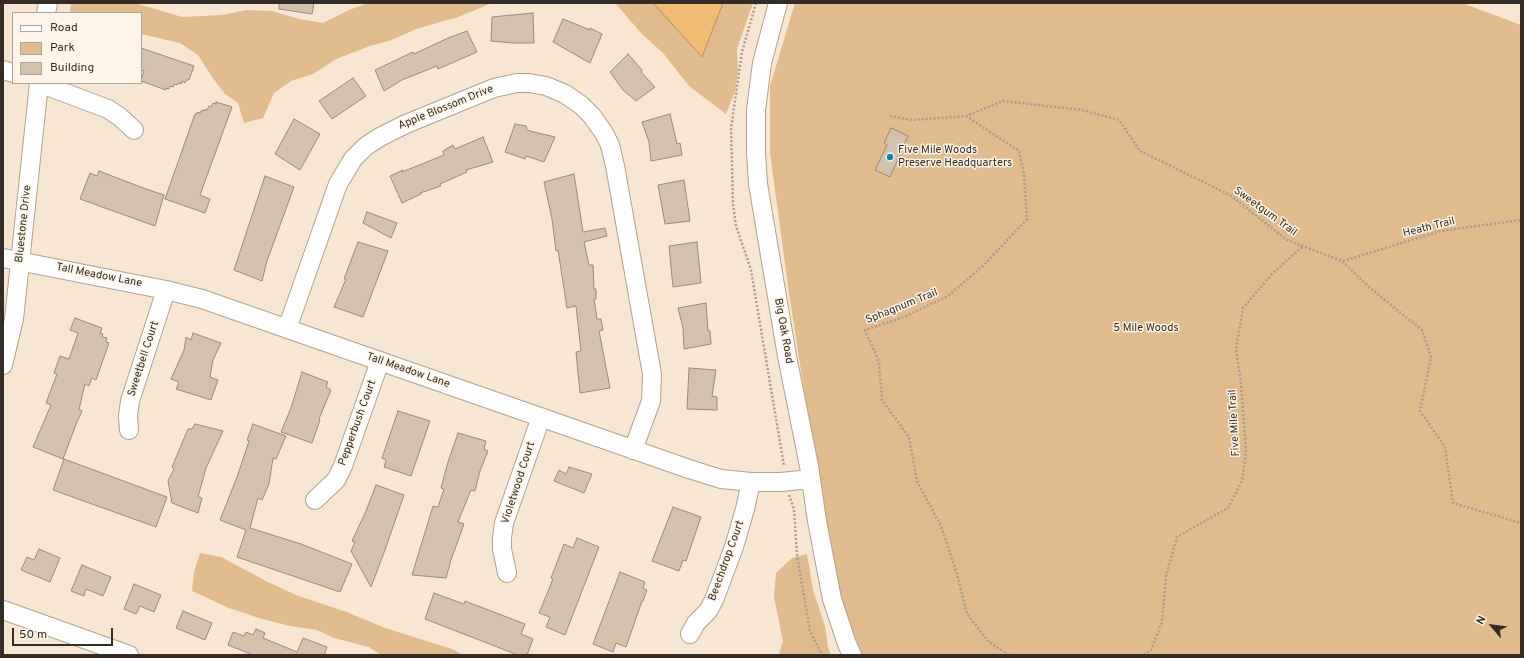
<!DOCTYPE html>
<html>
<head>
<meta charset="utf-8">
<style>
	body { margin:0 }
	#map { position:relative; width:1524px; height:658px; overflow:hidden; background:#f7e6d1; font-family:Overpass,sans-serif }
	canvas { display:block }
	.frame { position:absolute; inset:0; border:4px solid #332d25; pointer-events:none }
	.legend { position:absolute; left:12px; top:12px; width:130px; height:72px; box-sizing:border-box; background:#fef4e7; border:1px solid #ada499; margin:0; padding:5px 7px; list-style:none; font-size:12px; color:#332d25 }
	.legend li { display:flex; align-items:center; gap:8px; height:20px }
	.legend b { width:20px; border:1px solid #ada499 }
	.north { position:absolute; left:1472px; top:606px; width:40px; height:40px; -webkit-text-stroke:3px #fef4e7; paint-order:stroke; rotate:298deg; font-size:11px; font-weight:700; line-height:16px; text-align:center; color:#332d25 }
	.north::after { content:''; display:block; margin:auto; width:14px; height:18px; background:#332d25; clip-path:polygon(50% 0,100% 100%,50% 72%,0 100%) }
	.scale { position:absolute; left:12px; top:628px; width:101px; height:18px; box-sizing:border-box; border:2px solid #332d25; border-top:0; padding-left:5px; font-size:12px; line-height:14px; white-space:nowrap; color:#332d25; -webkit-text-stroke:3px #fef4e7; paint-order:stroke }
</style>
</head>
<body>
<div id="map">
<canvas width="1524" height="658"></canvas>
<div class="frame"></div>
<ul class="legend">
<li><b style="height:5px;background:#fff"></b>Road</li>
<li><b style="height:11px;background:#dfbb8d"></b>Park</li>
<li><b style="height:11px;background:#d2c2ad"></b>Building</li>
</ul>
<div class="north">N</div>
<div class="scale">50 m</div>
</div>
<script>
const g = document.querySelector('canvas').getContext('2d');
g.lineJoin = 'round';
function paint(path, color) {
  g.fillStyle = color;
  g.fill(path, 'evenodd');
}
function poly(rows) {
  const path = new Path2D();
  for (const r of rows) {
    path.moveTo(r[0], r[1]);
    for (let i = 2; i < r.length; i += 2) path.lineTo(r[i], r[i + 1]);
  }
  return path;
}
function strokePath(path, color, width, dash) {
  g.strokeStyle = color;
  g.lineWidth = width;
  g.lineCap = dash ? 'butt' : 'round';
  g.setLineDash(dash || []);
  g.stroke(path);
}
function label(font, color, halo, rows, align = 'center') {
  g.font = font + ' Overpass,sans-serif';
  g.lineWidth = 3;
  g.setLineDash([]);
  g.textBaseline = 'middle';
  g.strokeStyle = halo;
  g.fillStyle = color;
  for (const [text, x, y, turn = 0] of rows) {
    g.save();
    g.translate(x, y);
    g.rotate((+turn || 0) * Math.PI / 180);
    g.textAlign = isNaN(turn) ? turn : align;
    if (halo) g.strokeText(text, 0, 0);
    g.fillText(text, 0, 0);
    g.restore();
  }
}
paint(poly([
	[71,3,135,3,182,17,222,15,247,10,272,11,299,19,323,23,349,10,368,3,492,3,458,17,416,29,389,41,370,46,336,59,313,74,291,81,274,93,263,118,244,123,238,103,225,94,212,77,198,55,180,43,141,34,141,13,70,13],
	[615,3,753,3,737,49,738,70,735,91,726,114,689,86,663,53,642,34],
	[795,3,1462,3,1521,25,1521,655,862,655,840,595,824,520,789,293,770,153,770,86],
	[200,553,221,557,266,581,296,595,344,611,385,628,452,649,463,655,381,655,369,647,334,638,317,630,290,626,262,619,229,608,192,591,194,572],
	[807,554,813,590,825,626,828,647,831,655,779,655,783,641,774,597,776,573,792,558]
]), '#dfbb8d');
const water = poly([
	[653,3,723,3,702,57,653,3]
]);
paint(water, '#f2bb73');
strokePath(water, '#b9905c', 1);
const building = poly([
	[279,3,314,3,312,14,279,9,279,3],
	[533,13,534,43,513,43,491,41,492,17,533,13],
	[563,19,590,30,590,28,602,34,590,63,553,42,563,19],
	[467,31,477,52,438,69,437,66,402,80,384,91,375,70,413,52,414,54,448,38,467,31],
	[141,48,194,66,189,80,186,80,185,83,182,81,181,84,178,83,177,85,174,84,173,87,170,86,169,89,166,88,166,90,141,81,144,71,141,70,141,48],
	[628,54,642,70,641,72,655,87,636,101,623,90,610,72,628,54],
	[353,78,366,96,332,119,319,101,353,78],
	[216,102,232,107,200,195,210,199,205,213,165,199,195,114,197,114,197,112,200,113,202,110,205,111,205,109,207,110,209,106,211,107,213,103,216,104,216,102],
	[670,114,677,144,680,143,682,155,651,161,649,142,642,122,670,114],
	[294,119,320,134,300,170,275,154,294,119],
	[515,124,526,126,527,130,534,132,555,137,544,162,526,156,525,159,505,152,515,124],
	[891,128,908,136,890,177,875,170,887,145,884,143,891,128],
	[483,137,493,162,466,170,467,172,440,184,441,186,420,193,421,194,402,203,390,176,403,170,402,172,444,155,443,151,453,145,455,149,483,137],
	[99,171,146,189,164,195,155,226,80,199,90,173,97,176,99,171],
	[574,174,583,232,605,228,607,236,584,242,589,265,593,265,594,289,596,289,596,299,594,299,597,319,601,319,603,330,599,331,610,388,580,393,576,352,581,351,576,306,567,308,558,250,556,251,552,219,544,182,574,174],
	[265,176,294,187,267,261,262,281,234,270,265,176],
	[684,180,690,221,665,224,658,185,684,180],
	[367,212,397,223,391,238,363,223,367,212],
	[358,242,388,251,363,317,334,307,346,279,344,279,358,242],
	[697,242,701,283,673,287,669,246,697,242],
	[706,303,708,331,710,331,711,344,684,349,683,328,678,308,706,303],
	[75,318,102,328,100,333,103,334,102,337,107,338,106,342,109,343,96,380,92,378,89,386,85,384,79,409,82,411,77,422,63,459,33,447,51,405,46,403,57,374,54,373,60,356,69,359,78,333,70,330,75,318],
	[193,333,221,343,213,360,210,377,218,380,211,400,176,389,179,382,171,379,184,350,186,337,191,340,193,333],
	[689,368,716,370,712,396,717,397,717,410,687,409,689,368],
	[302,372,328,382,326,387,331,390,319,419,320,420,312,443,281,432,291,408,302,372],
	[398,411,430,421,411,476,384,467,386,460,382,458,398,411],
	[195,424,223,431,206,468,198,497,202,498,198,513,172,503,168,481,174,469,172,467,188,429,192,429,195,424],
	[253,424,286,436,276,459,273,458,269,484,262,500,258,498,250,528,301,544,352,564,340,592,237,557,246,530,220,520,237,477,249,441,247,440,253,424],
	[458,433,486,441,484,449,488,451,480,471,475,491,471,490,458,522,464,524,451,560,446,578,412,575,433,506,438,507,444,489,441,488,448,462,458,433],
	[64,459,167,497,156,527,53,490,64,459],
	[569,467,592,474,584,493,554,481,559,470,566,474,569,467],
	[376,485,404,495,385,550,371,587,351,551,355,542,352,541,366,511,376,485],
	[673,507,701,517,686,561,683,560,679,571,652,561,673,507],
	[577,538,599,547,565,635,546,627,550,617,539,613,553,579,551,578,564,544,573,548,577,538],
	[39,549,60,558,50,582,21,570,27,557,34,560,39,549],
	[82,565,111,577,103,596,86,589,84,596,71,591,82,565],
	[620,572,645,582,643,588,647,590,643,601,642,601,626,647,616,643,613,652,593,644,620,572],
	[134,584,161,595,154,612,140,606,136,614,124,609,134,584],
	[434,593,464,604,465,601,525,624,521,634,533,639,527,655,518,655,425,619,434,593],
	[183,611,212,623,205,640,176,628,183,611],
	[256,629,265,633,263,638,297,652,303,638,327,647,324,655,253,655,228,645,233,632,244,636,246,632,253,635,256,629]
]);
paint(building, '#d2c2ad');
strokePath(building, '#9a8a77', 1);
const minor = poly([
	[778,3,762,63,756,110,756,153,758,184,787,356,809,466,817,521,832,599,847,644,852,655],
	[46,13,48,3],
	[3,70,13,73],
	[39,83,108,109,120,117,134,130],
	[3,258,166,290,202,299,689,469,721,479,751,482,781,482,811,479],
	[287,329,338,184,353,159,366,146,380,137,406,124,494,88,517,83,529,83,546,86,565,94,581,105,592,116,604,133,610,145,615,166,652,374,651,401,633,450],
	[3,365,14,319,39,83],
	[129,430,128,416,130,401,166,290],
	[315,500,336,480,343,466,380,361],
	[507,573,502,549,502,538,504,523,541,417],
	[3,610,129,655],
	[690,634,696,623,708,611,714,600,734,547,745,509,751,482]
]);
strokePath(minor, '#b2a28e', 20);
strokePath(poly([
	[756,3,742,52,731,128,733,204,736,226,751,270,784,466],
	[890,116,912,120,966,116,1003,101,1082,110,1119,120,1140,151,1230,195,1287,240,1342,261,1370,288,1422,330,1431,357,1420,411,1445,447,1453,503,1521,523],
	[966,116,1019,151,1024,174,1027,219,983,266,948,296,904,317,865,330,879,362,882,400,909,437,917,481,941,526,957,574,967,614,989,642,1009,655],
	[1343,261,1441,231,1521,220],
	[789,495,794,509,797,555,810,631,822,655],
	[1144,655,1151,650,1162,622,1166,576,1177,537,1228,508,1242,481,1246,452,1241,383,1236,349,1243,308,1272,274,1303,246]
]), '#ab9e8e', 2.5, [2, 2]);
strokePath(minor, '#fff', 18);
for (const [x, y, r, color] of [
	[890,157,4,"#0689aa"]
]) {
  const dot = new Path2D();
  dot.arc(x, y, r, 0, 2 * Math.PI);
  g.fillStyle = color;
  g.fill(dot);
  strokePath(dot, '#fef4e7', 1.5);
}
label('11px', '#332d25', '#fef4e7', [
	["Apple Blossom Drive",446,108,-22],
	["Sweetgum Trail",1265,212,36],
	["Bluestone Drive",24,224,-84],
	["Heath Trail",1429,228,-14],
	["Tall Meadow Lane",99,276,11],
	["Sphagnum Trail",902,307,-22],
	["Big Oak Road",783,331,80],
	["Sweetbell Court",144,359,-72],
	["Tall Meadow Lane",408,371,19],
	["Pepperbush Court",358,423,-70],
	["Five Mile Trail",1235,423,-93],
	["Violetwood Court",519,483,-72],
	["Beechdrop Court",727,561,-70]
]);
label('11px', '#332d25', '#fef4e7', [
	["Five Mile Woods",898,151],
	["Preserve Headquarters",898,164]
], 'left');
label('11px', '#3b2505', '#fef4e7', [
	["5 Mile Woods",1146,329]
]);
</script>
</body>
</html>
